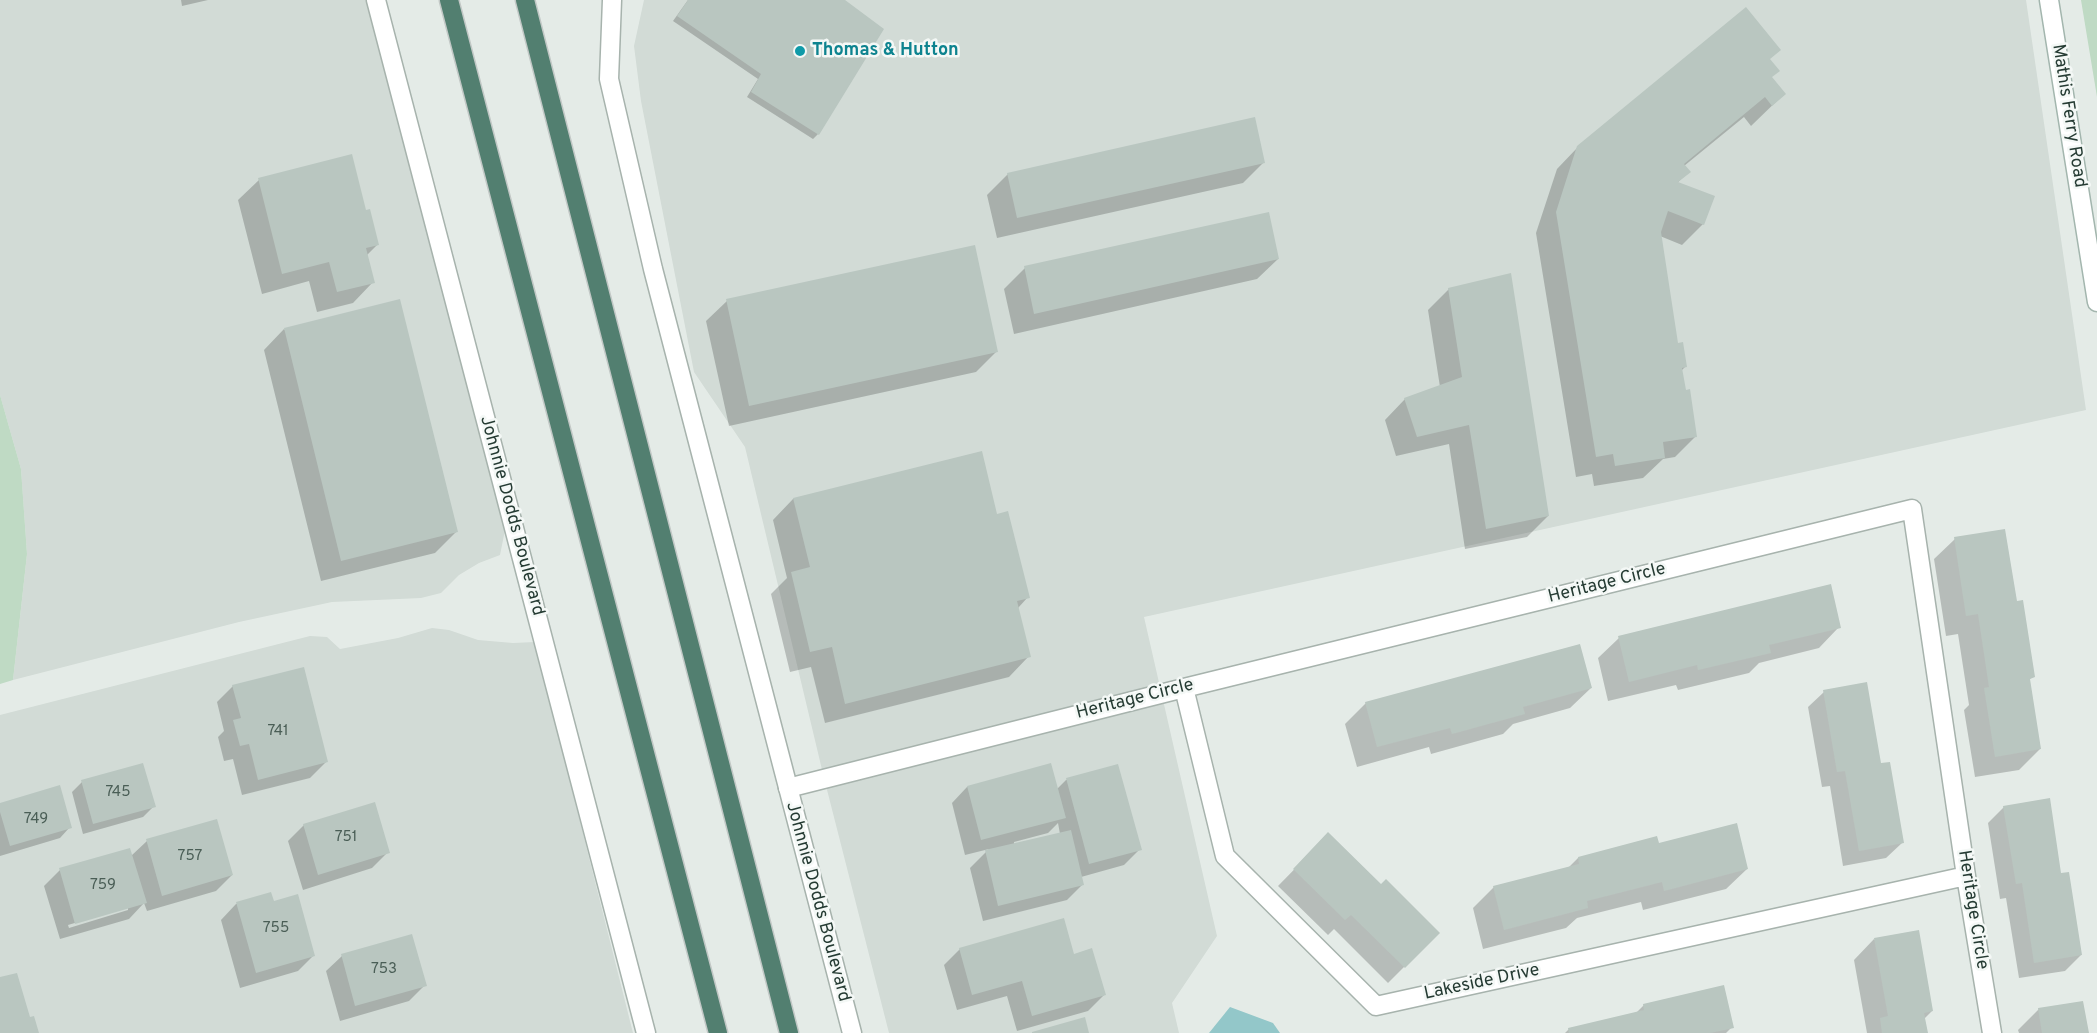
<!DOCTYPE html>
<html>
<head>
<meta charset="utf-8">
<style>
	body { margin:0 }
	canvas { display:block; background:#e4ebe7 }
</style>
</head>
<body>
<canvas width="2097" height="1033"></canvas>
<script>
const g = document.querySelector('canvas').getContext('2d');
g.lineJoin = 'round';
function paint(path, color) {
  g.fillStyle = color;
  g.fill(path, 'evenodd');
}
function poly(rows) {
  const path = new Path2D();
  for (const r of rows) {
    path.moveTo(r[0], r[1]);
    for (let i = 2; i < r.length; i += 2) path.lineTo(r[i], r[i + 1]);
  }
  return path;
}
function strokePath(path, color, width, dash) {
  g.strokeStyle = color;
  g.lineWidth = width;
  g.lineCap = dash ? 'butt' : 'round';
  g.setLineDash(dash || []);
  g.stroke(path);
}
function label(font, color, halo, rows, align = 'center') {
  g.font = font + ' Overpass,sans-serif';
  g.lineWidth = 5;
  g.setLineDash([]);
  g.textBaseline = 'middle';
  g.strokeStyle = halo;
  g.fillStyle = color;
  for (const [text, x, y, turn = 0] of rows) {
    g.save();
    g.translate(x, y);
    g.rotate((+turn || 0) * Math.PI / 180);
    g.textAlign = isNaN(turn) ? turn : align;
    if (halo) g.strokeText(text, 0, 0);
    g.fillText(text, 0, 0);
    g.restore();
  }
}
paint(poly([
	[0,0,368,0,505,530,500,555,479,563,459,575,441,593,421,598,332,602,239,622,13,680,27,554,21,469,0,395],
	[644,0,2026,0,2086,410,1144,617,1217,936,1172,1003,1179,1033,889,1033,824,778,745,447,694,372,641,101,634,46],
	[432,628,449,630,478,640,513,643,535,642,633,1033,0,1033,0,715,310,636,327,637,340,649,398,638]
]), '#d2dbd6');
paint(poly([
	[2081,0,2097,0,2097,97],
	[0,395,21,469,27,554,13,680,0,684]
]), '#bfdac4');
paint(poly([
	[1230,1007,1273,1023,1280,1033,1209,1033]
]), '#93c7c9');
paint(poly([
	[181,0,208,0,182,6],
	[688,0,842,0,818,134,813,139,747,97,758,79,673,21],
	[1769,60,1771,77,1784,94,1751,126,1744,117,1684,166,1689,172,1677,183,1703,224,1682,245,1660,236,1677,345,1685,367,1681,371,1696,436,1675,457,1663,459,1643,478,1594,486,1592,474,1576,477,1536,233,1557,169,1578,147],
	[1264,162,1243,183,997,238,987,195,1008,174],
	[259,180,365,212,378,244,367,255,373,282,353,303,317,312,309,281,262,294,238,200],
	[1278,259,1257,279,1014,334,1004,289,1025,268],
	[1449,289,1548,516,1527,537,1465,549,1449,444,1396,456,1385,420,1405,399,1440,387,1428,310],
	[727,301,997,351,976,372,729,426,706,321],
	[284,329,456,532,435,553,321,581,264,350],
	[981,452,996,515,1028,597,1018,608,1029,656,1009,677,825,723,811,667,790,672,771,594,787,578,773,520,793,499],
	[1955,539,2015,603,2033,676,2029,680,2040,749,2019,770,1975,777,1964,710,1969,705,1958,634,1946,636,1934,559],
	[1839,627,1819,648,1759,663,1749,673,1678,690,1676,685,1608,701,1598,658,1619,638],
	[233,686,326,762,310,778,242,795,233,759,224,761,218,737,224,731,217,702],
	[1591,688,1570,708,1513,724,1503,734,1431,754,1429,747,1357,767,1345,724,1366,703],
	[1824,692,1880,765,1902,843,1886,858,1843,866,1830,786,1822,787,1808,707],
	[1117,765,1140,849,1124,865,1081,877,1083,884,1067,900,983,921,970,868,989,849,965,855,952,803,967,787,1057,789,1066,780],
	[1058,823,1060,834,1014,845,1014,842,1048,833],
	[82,782,154,806,143,817,83,834,72,792],
	[0,804,70,827,60,838,0,856],
	[2004,807,2060,875,2081,955,2065,971,2019,978,2006,898,2000,899,1988,823],
	[304,825,388,852,372,868,303,890,288,841],
	[1328,835,1381,886,1438,933,1388,983,1334,929,1328,935,1278,886],
	[147,841,232,875,216,891,147,911,144,903,129,919,60,939,44,886,60,870,131,856],
	[128,907,128,910,69,928,68,925],
	[1578,858,1747,869,1726,889,1643,910,1641,902,1577,918,1566,928,1483,949,1473,908,1494,887,1568,868],
	[270,894,273,903,314,955,298,971,240,988,221,920,236,904],
	[1874,939,1932,1011,1924,1019,1926,1033,1867,1033,1854,960],
	[960,949,1073,956,1104,995,1088,1011,1017,1031,1007,996,957,1010,944,965],
	[342,956,425,985,409,1001,340,1021,326,971],
	[1644,1005,1732,1027,1726,1033,1565,1033,1569,1029,1636,1013],
	[2039,1009,2087,1033,2019,1033,2018,1030]
]), '#0003');
paint(poly([
	[688,0,845,0,884,29,819,135,751,92,761,74,677,16],
	[1746,7,1781,50,1770,59,1780,71,1772,77,1786,94,1772,106,1765,97,1684,164,1691,172,1678,182,1715,196,1704,225,1668,211,1661,232,1678,343,1683,342,1687,367,1682,368,1686,390,1690,389,1697,437,1663,442,1665,458,1615,466,1613,454,1596,457,1556,212,1577,146],
	[1255,117,1265,163,1017,218,1007,173],
	[352,154,366,210,370,209,379,245,366,248,375,283,337,292,329,262,282,274,258,178],
	[1269,212,1279,259,1034,314,1024,266],
	[975,245,998,352,749,406,726,299],
	[1511,273,1549,516,1486,529,1469,425,1417,437,1404,398,1462,377,1448,288],
	[400,299,458,532,341,561,284,328],
	[982,451,997,514,1008,511,1030,598,1017,601,1031,657,845,704,832,647,810,652,791,572,810,567,793,498],
	[2005,529,2017,601,2023,600,2035,677,2030,679,2041,749,1995,757,1984,688,1989,687,1978,614,1966,616,1954,537],
	[1831,584,1841,628,1769,645,1771,653,1698,670,1697,665,1629,682,1618,636],
	[1580,644,1592,688,1523,707,1525,714,1452,734,1450,728,1377,747,1365,702],
	[304,667,328,762,258,780,249,744,240,746,233,720,241,718,232,685],
	[1867,682,1881,763,1890,762,1904,843,1859,851,1845,771,1837,772,1823,690],
	[143,763,156,807,93,824,81,780],
	[1051,763,1066,818,981,840,967,786],
	[1118,764,1142,850,1089,864,1066,778],
	[60,785,72,828,10,846,0,812,0,803],
	[2050,798,2061,873,2069,872,2082,955,2034,963,2022,883,2016,884,2003,806],
	[375,802,390,853,318,875,303,824],
	[217,819,233,875,162,896,146,839],
	[1737,823,1748,869,1664,891,1662,882,1587,901,1588,908,1504,930,1493,886,1579,864,1578,857,1657,836,1659,843],
	[1071,830,1084,885,998,906,985,850],
	[1328,832,1381,884,1386,879,1440,933,1405,968,1351,915,1345,920,1293,869],
	[130,848,147,903,75,924,59,868],
	[271,892,274,901,298,894,315,956,256,973,236,902],
	[1064,918,1074,954,1092,948,1106,995,1032,1016,1022,981,972,995,959,948],
	[1919,930,1933,1011,1924,1013,1928,1033,1882,1033,1880,1018,1888,1016,1874,938],
	[412,934,427,986,355,1006,341,954],
	[17,973,30,1017,34,1016,39,1033,0,1033,0,977],
	[1724,985,1734,1028,1710,1033,1569,1033,1568,1028,1644,1010,1643,1004],
	[2083,1001,2089,1033,2042,1033,2038,1008],
	[1085,1017,1089,1033,1032,1033,1032,1032]
]), '#b9c6c0');
const minor = poly([
	[1184,688,1225,856,1376,1006,1966,876],
	[788,788,1184,688,1912,509,1966,876,1992,1033]
]);
const tertiary = poly([
	[376,0,646,1033],
	[612,0,609,79,653,269,852,1033]
]);
const secondary = poly([
	[2049,0,2097,302]
]);
const trunk = poly([
	[449,0,718,1033],
	[525,0,789,1033]
]);
strokePath(minor, '#a7b3ad', 21);
strokePath(tertiary, '#a7b3ad', 21);
strokePath(secondary, '#a3b6ae', 21);
strokePath(trunk, '#c2c8c6', 21);
strokePath(minor, '#fff', 18);
strokePath(tertiary, '#fff', 18);
strokePath(secondary, '#fff', 18);
strokePath(trunk, '#527f70', 18);
for (const [x, y, r, color] of [
	[800,51,6,"#0f9aa8"]
]) {
  const dot = new Path2D();
  dot.arc(x, y, r, 0, 2 * Math.PI);
  g.fillStyle = color;
  g.fill(dot);
  strokePath(dot, '#f4f8f6', 2);
}
label('15px', '#4a5e56', null, [
	["741",278,732],
	["745",118,793],
	["749",36,820],
	["751",346,838],
	["757",190,857],
	["759",103,886],
	["755",276,929],
	["753",384,970]
]);
label('bold 18px', '#0d838f', '#f4f8f6', [
	["Thomas & Hutton",812,51]
], 'left');
label('18px', '#253b33', '#f4f8f6', [
	["Mathis Ferry Road",2068,116,81],
	["Johnnie Dodds Boulevard",511,516,75],
	["Heritage Circle",1607,584,-14],
	["Heritage Circle",1135,700,-14],
	["Johnnie Dodds Boulevard",817,902,75],
	["Heritage Circle",1972,910,81],
	["Lakeside Drive",1482,983,-12]
]);
</script>
</body>
</html>
